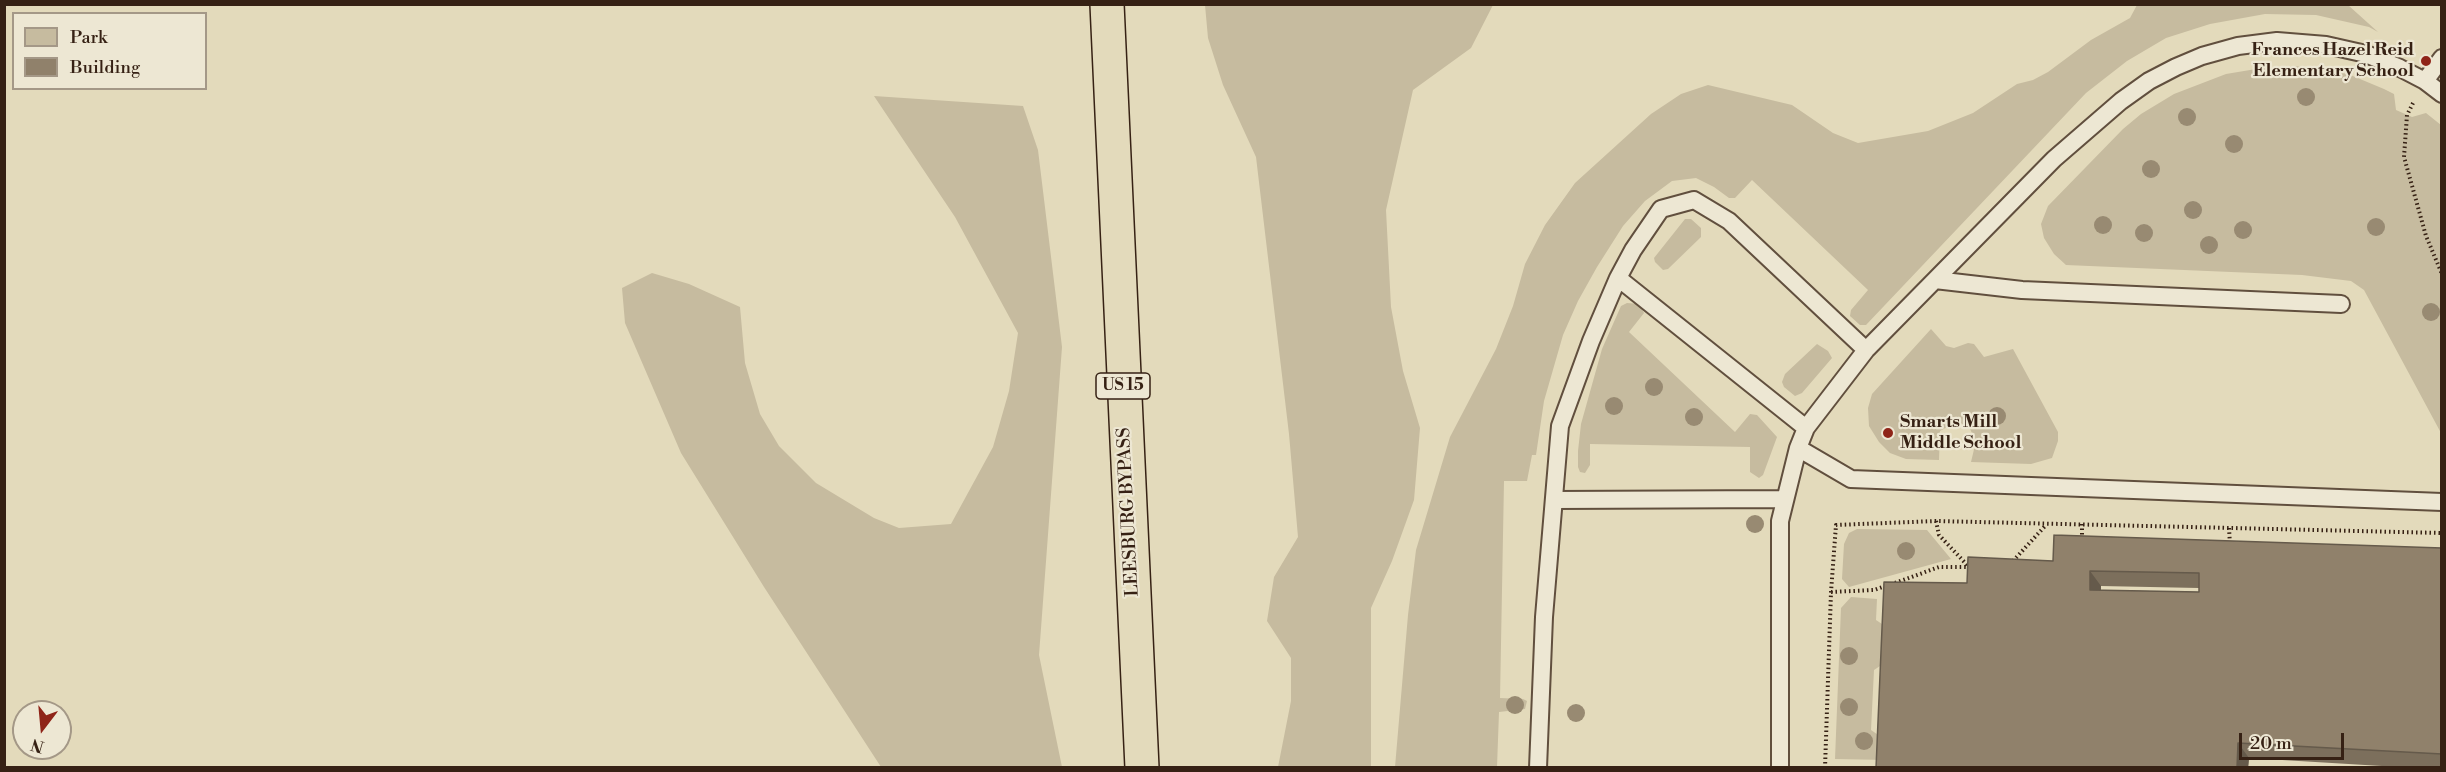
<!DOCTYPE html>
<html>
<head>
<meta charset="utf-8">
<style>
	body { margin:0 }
	#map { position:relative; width:2446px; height:772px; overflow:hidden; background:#e3dabb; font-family:"Libre Bodoni",serif }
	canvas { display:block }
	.frame { position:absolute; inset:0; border:6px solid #362114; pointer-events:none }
	.legend { position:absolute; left:12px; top:12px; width:195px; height:78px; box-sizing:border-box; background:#ede7d3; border:2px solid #a49887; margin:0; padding:8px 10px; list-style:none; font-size:18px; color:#362114 }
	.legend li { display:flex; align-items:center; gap:12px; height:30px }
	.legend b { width:30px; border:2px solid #a49887 }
	.north { position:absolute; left:12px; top:700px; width:60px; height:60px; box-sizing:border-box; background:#ede7d3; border:2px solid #a49887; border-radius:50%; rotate:196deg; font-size:16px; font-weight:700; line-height:24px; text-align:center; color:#362114 }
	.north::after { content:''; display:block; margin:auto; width:21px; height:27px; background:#8f2418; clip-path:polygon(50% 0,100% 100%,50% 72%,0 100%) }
	.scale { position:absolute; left:2239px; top:733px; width:105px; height:27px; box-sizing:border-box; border:3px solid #362114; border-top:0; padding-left:8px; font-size:18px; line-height:21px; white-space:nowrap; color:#362114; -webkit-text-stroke:4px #ede7d3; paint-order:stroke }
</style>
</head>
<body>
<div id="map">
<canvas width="2446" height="772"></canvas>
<div class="frame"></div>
<ul class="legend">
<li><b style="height:16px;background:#c6bb9f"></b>Park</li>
<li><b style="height:16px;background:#90816b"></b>Building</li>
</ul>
<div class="north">N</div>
<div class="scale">20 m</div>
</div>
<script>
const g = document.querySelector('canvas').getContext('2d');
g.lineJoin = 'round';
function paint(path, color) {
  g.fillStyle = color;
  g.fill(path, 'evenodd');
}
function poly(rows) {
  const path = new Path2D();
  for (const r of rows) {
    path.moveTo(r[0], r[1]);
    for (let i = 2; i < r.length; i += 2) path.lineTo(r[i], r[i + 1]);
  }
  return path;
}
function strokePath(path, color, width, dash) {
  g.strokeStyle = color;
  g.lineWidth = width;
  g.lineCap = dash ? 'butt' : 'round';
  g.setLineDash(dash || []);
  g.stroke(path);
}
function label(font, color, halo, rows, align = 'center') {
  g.font = font + ' "Libre Bodoni",serif';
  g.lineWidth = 4.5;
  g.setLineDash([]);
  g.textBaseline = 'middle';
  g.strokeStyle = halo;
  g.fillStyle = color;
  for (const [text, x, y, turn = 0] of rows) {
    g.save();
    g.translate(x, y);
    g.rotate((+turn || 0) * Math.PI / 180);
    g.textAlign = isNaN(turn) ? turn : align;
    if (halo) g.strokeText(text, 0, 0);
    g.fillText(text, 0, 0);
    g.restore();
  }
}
paint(poly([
	[1205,5,1493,5,1471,48,1413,90,1386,210,1391,307,1403,371,1420,428,1414,500,1392,561,1371,608,1371,767,1278,767,1291,701,1291,658,1267,621,1274,577,1298,537,1289,434,1256,157,1223,85,1208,38],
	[2137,5,2348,5,2378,32,2369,27,2316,15,2265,14,2210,24,2166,38,2127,61,2086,93,1866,325,1860,325,1850,316,1851,310,1868,290,1752,180,1735,198,1729,198,1714,187,1696,178,1672,181,1645,201,1623,226,1597,267,1578,301,1563,335,1544,401,1536,455,1532,455,1527,481,1504,481,1500,698,1523,699,1527,701,1525,709,1499,712,1497,767,1395,767,1408,615,1416,550,1450,437,1496,349,1513,306,1525,264,1545,225,1575,183,1651,114,1681,94,1708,85,1792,105,1833,133,1858,143,1928,131,1973,113,2017,84,2033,80,2048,72,2091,40,2130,18],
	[2295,66,2348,74,2384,89,2394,94,2396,110,2412,117,2426,113,2441,125,2441,433,2364,290,2351,281,2302,275,2066,265,2054,254,2044,238,2041,224,2048,206,2123,129,2141,114,2174,94,2226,74,2262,68],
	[874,96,1023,106,1038,150,1062,347,1039,655,1062,767,881,767,764,587,681,453,625,323,622,288,652,273,689,284,740,307,745,363,760,414,779,446,816,483,874,518,899,528,951,524,993,447,1009,391,1018,333,955,217],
	[1685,219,1691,219,1701,228,1701,237,1668,269,1663,270,1655,262,1654,258],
	[1627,303,1639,304,1644,313,1629,332,1735,432,1750,414,1757,415,1777,437,1763,475,1759,478,1750,472,1750,447,1590,444,1590,465,1585,473,1580,472,1578,467,1578,451,1581,424,1602,349,1621,306],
	[1931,329,1946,346,1954,348,1968,343,1974,344,1984,357,2013,349,2058,432,2058,441,2052,458,2031,464,1971,462,1976,441,1969,427,1956,422,1940,431,1939,460,1906,459,1890,453,1879,442,1869,426,1868,408,1872,394],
	[1817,344,1828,351,1832,358,1802,393,1795,396,1784,387,1782,382,1785,374],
	[1857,529,1927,530,1951,559,1849,587,1842,579,1844,544,1849,533],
	[1851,597,1877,599,1876,620,1882,624,1883,664,1874,670,1871,730,1887,741,1887,760,1835,759,1841,608]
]), '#c6bb9f');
const lane = poly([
	[2425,81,2442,58],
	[1618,278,1806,428],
	[1935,280,2022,290,2341,304],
	[1798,448,1851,479,2442,502],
	[1554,500,1785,499],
	[1538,768,1544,617,1560,426,1591,341,1618,278,1633,250,1661,209,1694,200,1729,221,1866,350],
	[1780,768,1780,521,1798,448,1806,428,1866,350,2054,159,2121,101,2149,81,2176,67,2202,56,2238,46,2277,41,2326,45,2366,54,2400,68,2425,81,2442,94]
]);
const highway = poly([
	[1107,4,1142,768]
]);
strokePath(lane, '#614f3e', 20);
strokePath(highway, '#362114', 36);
strokePath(poly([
	[2413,103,2407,115,2404,157,2426,236,2442,274],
	[1936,521,1939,535,1969,567],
	[2229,528,2230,545],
	[2082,539,2082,524],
	[2013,561,2046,525],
	[1895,583,1939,567,1969,567],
	[1831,592,1874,590,1888,585],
	[1825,768,1831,592,1836,525,1936,521,2442,533]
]), '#362114', 4, [1.5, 3]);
strokePath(lane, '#ede7d3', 16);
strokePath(highway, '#e3dabb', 33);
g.fillStyle = '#988a72';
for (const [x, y] of [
	[2306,97],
	[2187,117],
	[2234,144],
	[2151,169],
	[2193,210],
	[2103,225],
	[2376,227],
	[2243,230],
	[2144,233],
	[2209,245],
	[2431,312],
	[1654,387],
	[1614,406],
	[1997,416],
	[1694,417],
	[1755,524],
	[1906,551],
	[1849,656],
	[1515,705],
	[1849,707],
	[1576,713],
	[1864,741]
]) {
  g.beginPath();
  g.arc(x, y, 9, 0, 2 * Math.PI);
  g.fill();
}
paint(poly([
	[2442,548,2442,768,2415,768,2249,758,2248,768,1876,768,1967,583,2053,561],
	[2101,586,2199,588,2199,592,2101,590]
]), '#7c6f5c');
paint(poly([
	[2090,571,2101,586,2100,605,2090,590],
	[2238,743,2249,758,2248,768,2237,768]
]), '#655a4b');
const building = poly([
	[2054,535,2442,548,2442,754,2238,743,2237,768,1876,768,1884,582,1967,583,1968,557,2053,561,2054,535],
	[2090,571,2199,573,2199,592,2090,590,2090,571]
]);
paint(building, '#90816b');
strokePath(building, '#655a4b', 1.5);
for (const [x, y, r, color] of [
	[2426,61,6,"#8f2418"],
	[1888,433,6,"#8f2418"]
]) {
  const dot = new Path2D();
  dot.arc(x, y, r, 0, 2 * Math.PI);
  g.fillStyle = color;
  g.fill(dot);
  strokePath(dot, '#ede7d3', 2);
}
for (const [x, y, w] of [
	[1123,386,54]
]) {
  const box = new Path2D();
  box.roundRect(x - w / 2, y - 13, w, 26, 4.5);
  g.fillStyle = '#ede7d3';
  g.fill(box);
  strokePath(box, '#362114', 1.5);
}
label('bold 16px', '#362114', null, [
	["US 15",1123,386]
]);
label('bold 18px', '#362114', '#ede7d3', [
	["Frances Hazel Reid",2414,51],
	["Elementary School",2414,72],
	["Smarts Mill",1900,423,"left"],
	["Middle School",1900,444,"left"]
], 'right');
label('18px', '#362114', '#ede7d3', [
	["LEESBURG BYPASS",1129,512,-93]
]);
</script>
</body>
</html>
